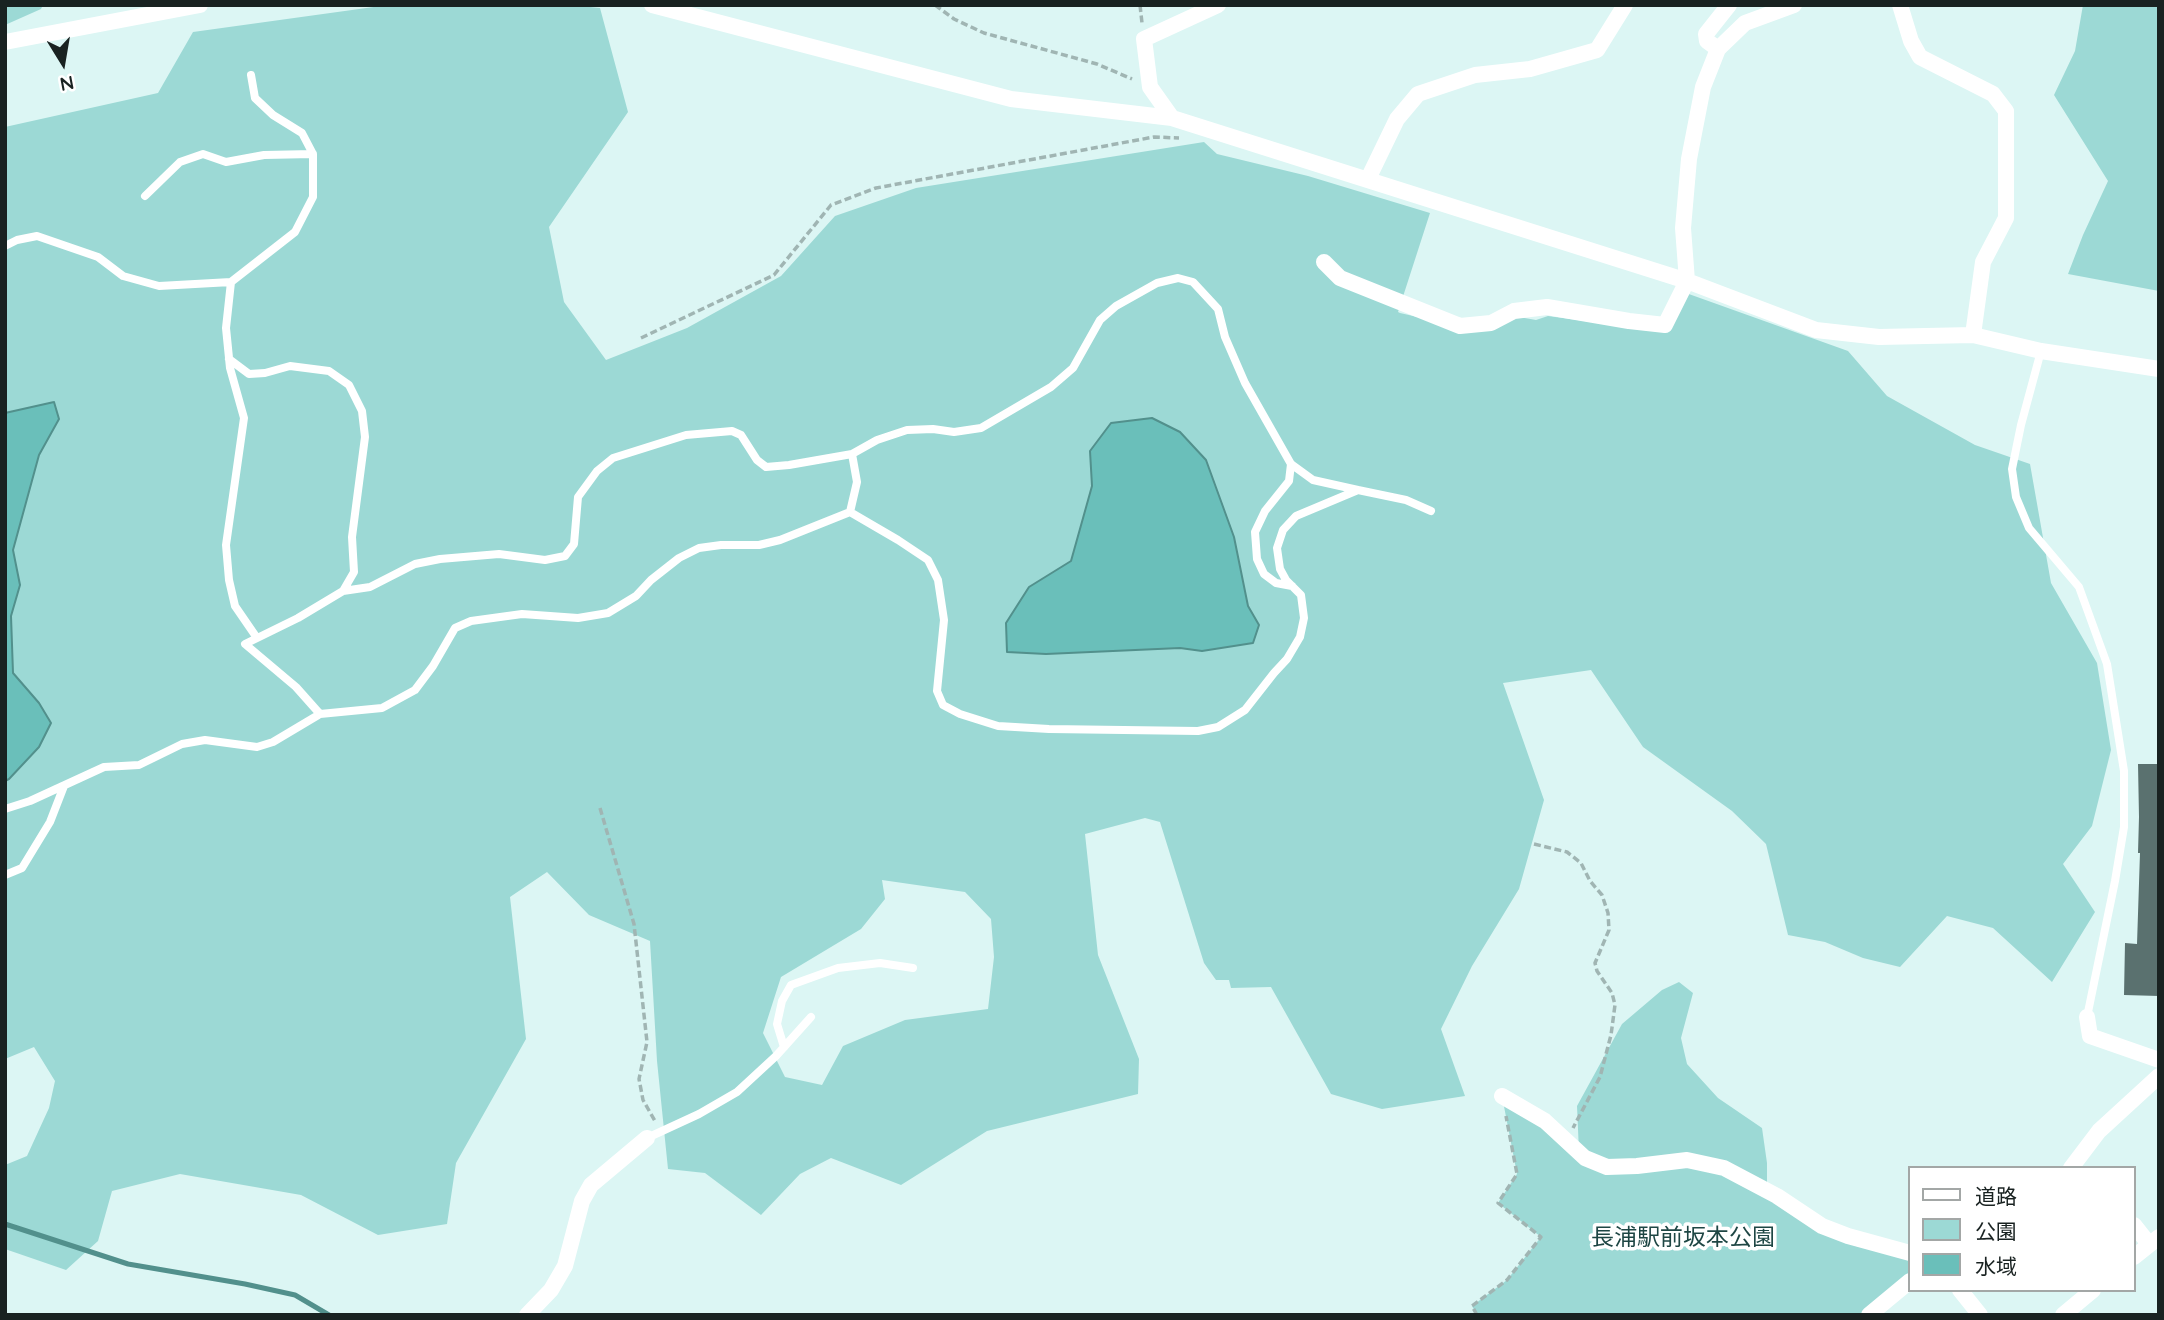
<!DOCTYPE html>
<html>
<head>
<meta charset="utf-8">
<style>
	body { margin:0 }
	#map { position:relative; width:2164px; height:1320px; overflow:hidden; background:#dcf6f4; font-family:Quicksand,"Noto Sans JP",sans-serif }
	canvas { display:block }
	.frame { position:absolute; inset:0; border:7px solid #192221; pointer-events:none }
	.legend { position:absolute; left:1908px; top:1166px; width:228px; height:126px; box-sizing:border-box; background:#fff; border:2px solid #a3a7a6; margin:0; padding:9px 12px; list-style:none; font-size:21px; color:#192221 }
	.legend li { display:flex; align-items:center; gap:14px; height:35px }
	.legend b { width:35px; border:2px solid #a3a7a6 }
	.north { position:absolute; left:28px; top:28px; width:70px; height:70px; -webkit-text-stroke:5px #fff; paint-order:stroke; rotate:169deg; font-size:19px; font-weight:700; line-height:28px; text-align:center; color:#192221 }
	.north::after { content:''; display:block; margin:auto; width:24px; height:32px; background:#192221; clip-path:polygon(50% 0,100% 100%,50% 72%,0 100%) }
</style>
</head>
<body>
<div id="map">
<canvas width="2164" height="1320"></canvas>
<div class="frame"></div>
<ul class="legend">
<li><b style="height:9px;background:#fff"></b>道路</li>
<li><b style="height:19px;background:#9cd9d5"></b>公園</li>
<li><b style="height:19px;background:#6abfba"></b>水域</li>
</ul>
<div class="north">N</div>
</div>
<script>
const g = document.querySelector('canvas').getContext('2d');
g.lineJoin = 'round';
function paint(path, color) {
  g.fillStyle = color;
  g.fill(path, 'evenodd');
}
function poly(rows) {
  const path = new Path2D();
  for (const r of rows) {
    path.moveTo(r[0], r[1]);
    for (let i = 2; i < r.length; i += 2) path.lineTo(r[i], r[i + 1]);
  }
  return path;
}
function strokePath(path, color, width, dash) {
  g.strokeStyle = color;
  g.lineWidth = width;
  g.lineCap = dash ? 'butt' : 'round';
  g.setLineDash(dash || []);
  g.stroke(path);
}
function label(font, color, halo, rows, align = 'center') {
  g.font = font + ' Quicksand,"Noto Sans JP",sans-serif';
  g.lineWidth = 7;
  g.setLineDash([]);
  g.textBaseline = 'middle';
  g.strokeStyle = halo;
  g.fillStyle = color;
  for (const [text, x, y, turn = 0] of rows) {
    g.save();
    g.translate(x, y);
    g.rotate((+turn || 0) * Math.PI / 180);
    g.textAlign = isNaN(turn) ? turn : align;
    if (halo) g.strokeText(text, 0, 0);
    g.fillText(text, 0, 0);
    g.restore();
  }
}
paint(poly([
	[5,5,43,5,41,9,5,25],
	[388,5,570,5,600,8,628,112,549,227,564,302,606,360,687,328,781,276,835,216,916,188,1204,142,1217,154,1308,176,1430,213,1398,312,1400,313,1479,331,1519,317,1536,320,1548,316,1665,332,1686,293,1848,351,1887,396,1975,445,2030,464,2051,583,2097,663,2111,750,2092,826,2063,864,2095,912,2052,982,1993,928,1947,916,1900,967,1863,958,1825,942,1788,935,1766,844,1732,811,1643,747,1591,670,1503,683,1544,800,1519,889,1472,966,1441,1029,1465,1096,1382,1109,1331,1094,1271,987,1231,988,1229,980,1216,980,1204,963,1160,822,1145,818,1085,834,1098,955,1139,1059,1138,1094,987,1131,901,1185,831,1158,800,1174,761,1215,705,1173,668,1169,657,1061,650,941,589,915,547,872,510,897,526,1039,456,1163,447,1224,378,1235,301,1195,180,1174,112,1191,98,1241,66,1270,5,1249,5,1165,27,1156,49,1108,55,1081,34,1047,5,1059,5,127,158,93,193,32],
	[882,880,965,892,991,919,994,957,988,1009,905,1020,843,1046,822,1085,785,1077,763,1033,781,977,861,929,885,899],
	[2083,5,2159,5,2159,291,2068,274,2083,235,2108,181,2054,95,2075,51],
	[1679,982,1693,993,1681,1038,1687,1064,1718,1098,1762,1128,1767,1163,1767,1191,1822,1226,1910,1253,1910,1281,1869,1315,1477,1315,1472,1306,1507,1280,1541,1237,1498,1203,1517,1174,1502,1096,1579,1152,1577,1106,1622,1024,1662,990]
]), '#9cd9d5');
const water = poly([
	[54,402,59,419,39,455,13,550,20,585,11,616,13,673,39,703,51,723,39,747,9,779,5,781,5,413,54,402],
	[1152,418,1180,432,1206,460,1234,537,1248,606,1259,625,1253,643,1202,651,1180,648,1046,654,1007,652,1006,623,1029,587,1071,561,1092,486,1090,451,1111,423,1152,418]
]);
paint(water, '#6abfba');
strokePath(water, '#52908c', 2);
strokePath(poly([
	[5,1224,128,1264,245,1284,295,1295,329,1315]
]), '#52908c', 5);
paint(poly([
	[2138,764,2159,764,2159,996,2124,995,2125,943,2137,944,2140,853,2138,853,2139,817]
]), '#5a716f');
strokePath(poly([
	[935,5,954,19,984,33,1097,64,1132,79],
	[1140,5,1142,23],
	[641,338,774,275,831,205,876,188,1154,137,1179,138],
	[600,808,634,924,647,1042,639,1079,643,1100,655,1121],
	[1534,844,1567,852,1581,863,1590,881,1602,895,1608,913,1609,930,1595,963,1597,971,1612,993,1615,1005,1611,1035,1600,1077,1573,1128],
	[1477,1315,1472,1306,1507,1280,1541,1237,1498,1203,1517,1174,1506,1116]
]), '#a0b5b3', 3.5, [7, 3.5]);
strokePath(poly([
	[145,196,180,162,203,154,226,162,264,155,313,154],
	[5,246,17,240,37,236,98,257,123,276,159,286,231,282,295,232,313,197,313,154,302,133,273,115,255,98,251,75],
	[231,282,226,328,230,368,244,418,226,545,229,580,235,606,257,638],
	[2041,351,2021,425,2012,469,2016,497,2029,528,2079,587,2107,664,2124,771,2124,827,2115,881,2087,1017],
	[229,359,249,374,265,373,290,366,329,371,349,385,362,411,365,437,352,537,354,572,343,591,298,618,245,644,296,687,320,714],
	[1291,464,1289,481,1265,511,1255,532,1257,559,1264,574,1276,583,1292,586],
	[850,512,857,482,852,454],
	[343,591,370,587,415,564,440,559,499,554,545,560,565,556,574,544,578,497,597,471,613,458,686,435,732,431,741,435,757,460,766,467,789,465,852,454,877,440,907,430,933,429,954,432,981,428,1051,387,1073,368,1100,320,1116,306,1157,283,1178,278,1193,282,1218,309,1225,337,1245,383,1291,464,1313,480,1358,490],
	[5,809,30,801,104,767,139,765,182,744,205,740,257,747,273,742,320,714,382,708,415,690,433,666,455,628,471,621,522,614,578,618,608,613,636,596,651,580,679,558,699,548,721,545,759,545,780,540,850,512,898,540,928,560,938,580,944,620,937,691,943,705,960,714,998,726,1049,729,1198,731,1218,727,1245,710,1274,673,1287,659,1300,637,1304,618,1301,595,1286,580,1280,569,1277,548,1283,530,1296,516,1358,490,1406,500,1431,511],
	[5,875,22,868,50,822,64,786],
	[784,1047,777,1024,782,1001,791,985,838,968,880,963,913,968],
	[647,1138,699,1114,737,1092,776,1056,811,1017]
]), '#fff', 8);
strokePath(poly([
	[652,5,1011,99,1172,118,1687,281,1816,330,1879,337,1973,335,2041,351,2159,369],
	[1900,5,1911,41,1920,57,1993,94,2006,111,2006,218,1983,262,1973,335],
	[5,42,200,5],
	[1718,49,1707,41,1706,34,1729,5],
	[1172,118,1150,87,1144,39,1218,5],
	[1368,179,1397,119,1418,94,1475,75,1530,69,1597,50,1625,5],
	[1324,262,1340,278,1460,326,1491,323,1514,311,1547,307,1629,321,1665,325,1687,281,1683,228,1689,159,1703,87,1718,49,1745,23,1794,5],
	[2087,1017,2090,1036,2159,1060],
	[1502,1096,1545,1121,1585,1158,1607,1167,1637,1166,1687,1160,1724,1168,1777,1196,1822,1226,1848,1236,1910,1253],
	[2071,1168,2099,1131,2159,1076],
	[2134,1225,2149,1244],
	[2134,1257,2159,1237],
	[1960,1290,1980,1315],
	[527,1315,551,1290,565,1266,582,1201,591,1185,647,1138],
	[1869,1315,1910,1281],
	[2063,1315,2093,1290]
]), '#fff', 16);
label('23px', '#1e4644', '#fff', [
	["長浦駅前坂本公園",1683,1238]
]);
</script>
</body>
</html>
